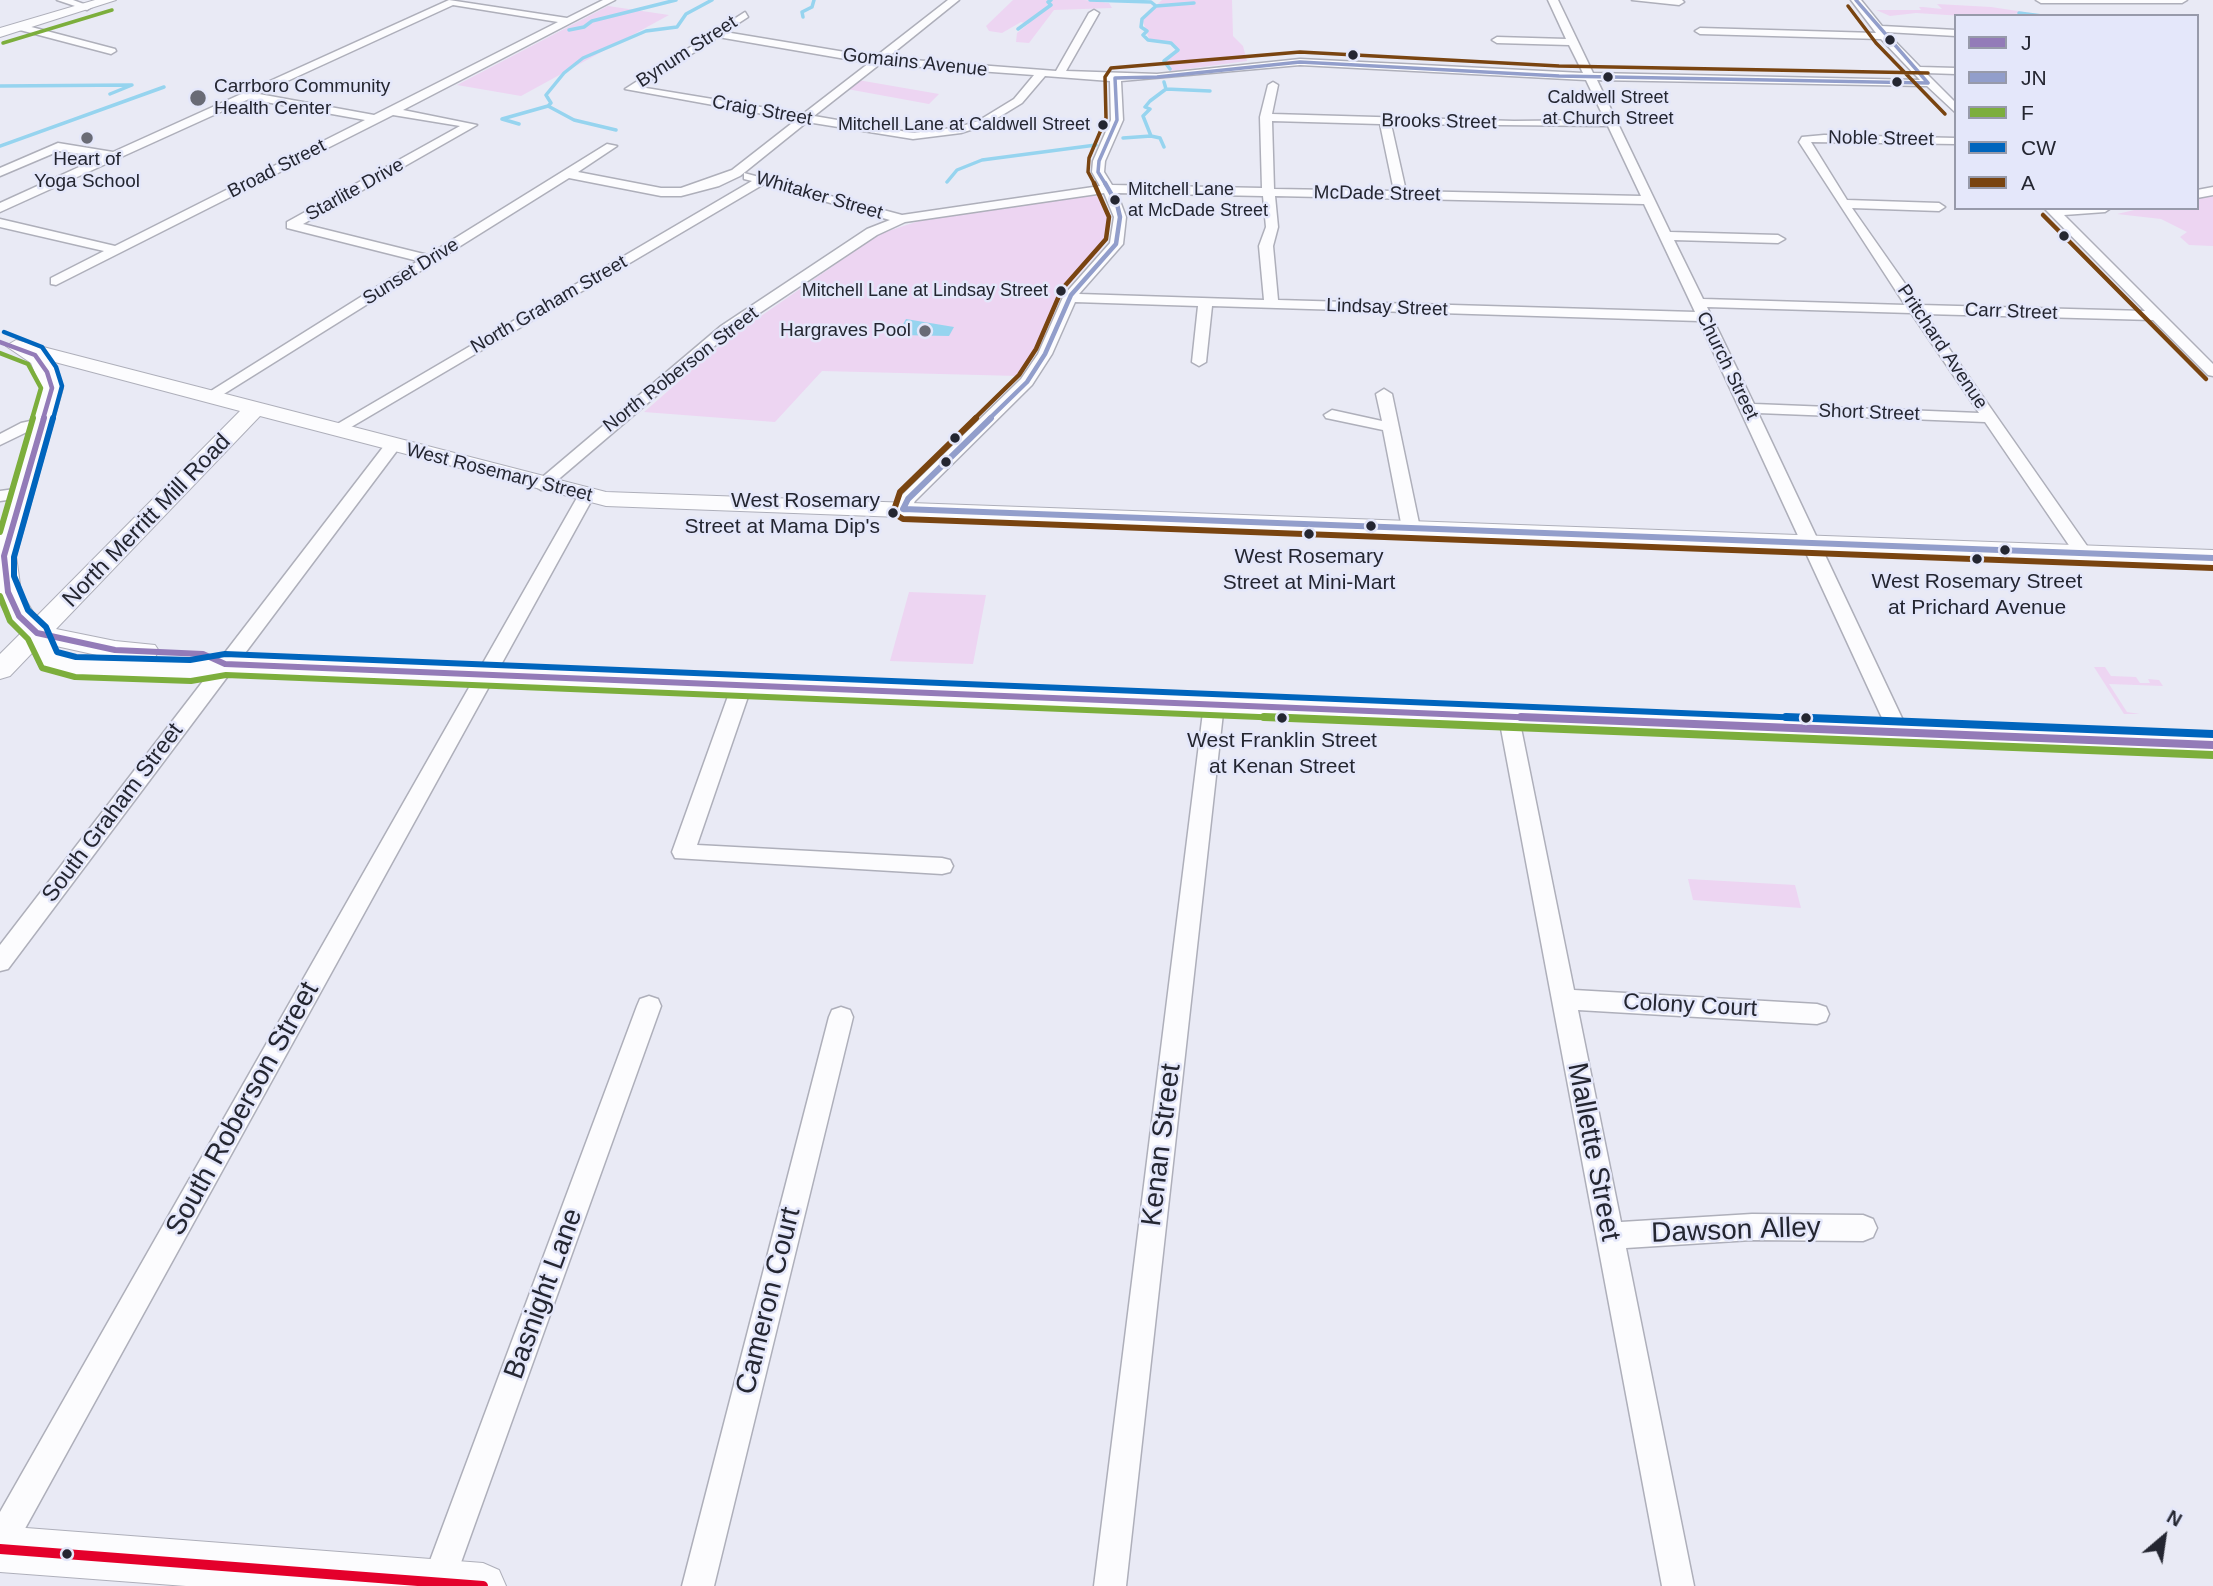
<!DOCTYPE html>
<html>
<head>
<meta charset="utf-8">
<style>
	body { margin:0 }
	#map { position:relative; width:2213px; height:1586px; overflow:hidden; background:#e9eaf5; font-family:Helvetica,sans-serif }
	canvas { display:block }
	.legend { position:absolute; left:1954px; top:14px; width:245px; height:196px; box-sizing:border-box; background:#e4e7fa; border:2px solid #979aaa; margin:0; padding:9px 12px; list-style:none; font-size:21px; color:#242631 }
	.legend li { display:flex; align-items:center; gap:14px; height:35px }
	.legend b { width:35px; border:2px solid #979aaa }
	.north { position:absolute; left:2129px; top:1502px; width:70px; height:70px; -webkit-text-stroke:5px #e4e7fa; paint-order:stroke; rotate:29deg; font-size:19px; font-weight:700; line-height:28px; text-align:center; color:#242631 }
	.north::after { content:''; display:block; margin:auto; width:24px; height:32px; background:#242631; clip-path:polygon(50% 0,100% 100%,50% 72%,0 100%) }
</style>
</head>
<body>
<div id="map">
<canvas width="2213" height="1586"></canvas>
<ul class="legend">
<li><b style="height:9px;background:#937bb8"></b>J</li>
<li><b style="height:9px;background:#929ecb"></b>JN</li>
<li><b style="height:9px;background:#7cae3c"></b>F</li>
<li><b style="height:9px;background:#0065bd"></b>CW</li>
<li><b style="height:9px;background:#794410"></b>A</li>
</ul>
<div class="north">N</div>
</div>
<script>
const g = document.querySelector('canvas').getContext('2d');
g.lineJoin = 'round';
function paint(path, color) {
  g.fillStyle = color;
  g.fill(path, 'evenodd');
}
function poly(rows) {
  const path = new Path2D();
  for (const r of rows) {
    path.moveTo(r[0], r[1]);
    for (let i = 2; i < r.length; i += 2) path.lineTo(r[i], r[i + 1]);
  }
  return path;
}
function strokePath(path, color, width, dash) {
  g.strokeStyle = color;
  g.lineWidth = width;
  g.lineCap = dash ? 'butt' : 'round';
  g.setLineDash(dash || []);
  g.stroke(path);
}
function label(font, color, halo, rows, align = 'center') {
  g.font = font + ' Helvetica,sans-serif';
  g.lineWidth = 5;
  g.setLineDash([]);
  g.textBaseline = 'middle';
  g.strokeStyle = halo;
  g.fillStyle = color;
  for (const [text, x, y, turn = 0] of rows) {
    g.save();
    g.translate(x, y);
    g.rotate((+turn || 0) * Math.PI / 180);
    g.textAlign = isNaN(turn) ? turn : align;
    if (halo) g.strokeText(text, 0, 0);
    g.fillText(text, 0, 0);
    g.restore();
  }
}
paint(poly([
	[1013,0,1084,0,1109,3,1112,8,1054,10,1029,43,1016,42,1017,33,1028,24,1021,22,1002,33,989,31,986,26],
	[1162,0,1232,0,1233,36,1243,46,1247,61,1171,71,1166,61,1176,53,1176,46,1149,39,1142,19],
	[1937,4,1991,7,2031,13,1963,16,1916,13,1890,16,1876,10,1921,10,1919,7,1923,7,1942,9],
	[608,6,669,15,521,96,457,85],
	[858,80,939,94,929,104,847,89],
	[1092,195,1102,198,1109,212,1106,237,1101,249,1062,293,1034,353,1019,376,822,371,775,422,644,412,725,341,879,234,925,219],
	[2208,196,2213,197,2213,246,2189,245,2180,237,2187,232,2161,219,2117,214,2143,208,2197,208,2197,198],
	[909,592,986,595,973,664,890,661],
	[2094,667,2105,667,2111,676,2136,677,2140,683,2150,683,2148,679,2159,680,2163,686,2109,684,2127,712,2140,714,2124,714],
	[1688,879,1795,885,1801,908,1693,900]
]), '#edd5f2');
paint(poly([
	[906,319,954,327,949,336,897,335]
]), '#96d4ef');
strokePath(poly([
	[1090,0,1151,2,1156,6,1142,19,1141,27,1147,31,1143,35,1148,40,1171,43,1178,50,1164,61,1170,69],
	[1156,6,1194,3],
	[2019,13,2042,16],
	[803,17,802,12,812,7,814,0],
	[1018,29,1051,5,1048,2,1051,0],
	[569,30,584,27,592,21,676,0],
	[1164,82,1166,89,1150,101,1145,107,1150,109,1143,116,1151,136,1160,138,1164,147],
	[0,86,132,85,110,94],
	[1166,89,1210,91],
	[519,124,502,119,548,106],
	[616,130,574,120,548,106,551,103,546,95,564,73,583,58,646,31,677,27,686,14,712,0],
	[1123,138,1151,136],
	[0,146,164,87],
	[947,182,957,170,982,160,1096,145]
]), '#96d4ef', 3.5);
const street = poly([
	[57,0,73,0,92,7,87,10,57,0],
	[449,0,567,18,603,0,615,0,403,110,477,125,303,224,428,255,607,144,617,146,578,172,661,188,681,188,732,170,796,120,625,89,745,12,748,17,725,32,875,57,948,0,959,0,887,58,1056,71,1089,13,1094,10,1099,13,1066,71,1157,74,1300,59,1583,73,1569,45,1497,43,1492,40,1497,37,1566,39,1548,0,1558,0,1593,73,1920,80,1881,39,1700,34,1695,31,1700,28,1876,33,1851,0,1861,0,1882,26,1956,30,1956,36,1886,32,1920,67,1956,68,1956,74,1926,73,1956,103,1956,113,1927,86,1597,80,1670,232,1778,235,1785,239,1778,243,1674,240,1703,299,1905,305,1799,142,1802,137,1824,135,1956,138,1956,144,1811,142,1847,200,1939,203,1945,207,1939,211,1852,208,1920,305,2145,311,2044,208,2111,208,2105,212,2064,215,2213,364,2213,376,2208,375,2153,320,1925,314,2092,553,2083,558,2077,557,1985,422,1758,413,1909,733,1899,740,1889,733,1699,321,1212,306,1206,362,1199,366,1192,362,1198,306,1075,302,1052,354,1032,385,915,501,909,513,897,513,895,509,902,495,1021,379,1038,354,1064,295,1110,243,1114,217,1104,193,905,222,877,235,731,332,547,489,541,490,533,485,721,326,867,229,890,220,764,184,341,433,329,433,327,430,752,181,744,179,744,173,902,215,1100,186,1092,172,1093,161,1111,120,1110,81,1045,76,1022,103,986,125,961,133,913,139,807,122,740,176,719,186,681,196,661,196,569,178,211,402,206,400,206,394,418,261,287,228,287,222,460,126,393,115,56,285,51,284,51,278,104,251,0,227,0,219,115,246,365,120,249,99,0,212,0,203,101,157,59,151,0,176,0,168,58,143,113,152,449,0],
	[453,5,558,22,374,115,259,94,453,5],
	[718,37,869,63,803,114,640,87,718,37],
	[880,64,1034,75,1014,99,978,121,959,127,913,133,814,116,880,64],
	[1300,65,1586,80,1605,120,1514,121,1272,114,1278,85,1273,82,1268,85,1260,117,1262,188,1112,185,1104,172,1105,161,1123,120,1121,81,1300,65],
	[1272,121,1380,124,1394,191,1274,189,1272,121],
	[1391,124,1608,126,1641,196,1406,191,1391,124],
	[1117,193,1263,196,1266,227,1259,246,1264,300,1079,294,1123,244,1126,217,1117,193],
	[1275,196,1644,204,1695,312,1278,300,1273,246,1278,227,1275,196],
	[1707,307,1911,313,1979,413,1754,404,1707,307],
	[1632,0,1682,0,1684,2,1679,5,1632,0],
	[2036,0,2187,0,2182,3,2041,3,2036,0],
	[20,24,115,49,116,51,111,54,16,29,20,24],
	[2213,187,2213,195,2197,198,2197,190,2213,187],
	[1384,389,1392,394,1420,528,1411,533,1402,528,1383,430,1326,418,1324,415,1332,410,1382,421,1376,394,1384,389],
	[44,418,52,423,50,426,31,430,0,445,0,434,21,423,44,418],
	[393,440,399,442,399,448,8,969,0,971,0,945,387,442,393,440],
	[22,488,30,493,28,497,0,501,0,491,22,488],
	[586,491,594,496,11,1554,0,1559,0,1512,578,496,586,491],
	[742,679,752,685,697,845,942,858,950,860,953,866,950,872,942,874,675,858,672,852,732,685,742,679],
	[1214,697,1224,704,1126,1586,1094,1586,1204,704,1214,697],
	[1509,711,1519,718,1574,990,1817,1004,1826,1007,1829,1014,1826,1021,1817,1024,1578,1010,1621,1222,1752,1214,1863,1215,1873,1219,1877,1228,1873,1237,1863,1241,1752,1240,1626,1248,1694,1586,1662,1586,1499,718,1509,711],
	[649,996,658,999,661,1006,454,1582,453,1586,423,1586,422,1582,637,1006,640,999,649,996],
	[841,1007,850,1010,853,1017,714,1586,682,1586,829,1017,832,1010,841,1007]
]);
const secondary = poly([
	[95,0,116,0,0,37,0,28,95,0],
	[16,340,606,492,2213,550,2213,566,606,506,260,416,56,629,115,641,155,645,159,651,155,657,115,659,56,646,60,654,92,660,191,662,225,655,2213,735,2213,755,225,673,191,680,92,678,40,667,33,652,10,676,0,679,0,654,21,633,10,622,0,603,0,527,41,388,31,363,6,346,16,340],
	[51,361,240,411,36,617,21,592,16,556,63,388,51,361],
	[0,1526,483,1563,499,1570,506,1586,186,1586,0,1572,0,1526]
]);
strokePath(street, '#aeafba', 3);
strokePath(secondary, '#aeafba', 2);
paint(street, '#fcfcfe');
paint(secondary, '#fcfcfe');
strokePath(poly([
	[0,342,35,355,47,372,52,388,43,419]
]), '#937bb8', 4.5);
strokePath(poly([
	[44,418,4,556,8,592,19,616,37,633,115,650,203,654,225,664,1564,719]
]), '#937bb8', 6);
strokePath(poly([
	[1521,717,2213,745]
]), '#937bb8', 8);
strokePath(poly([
	[1856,0,1928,83],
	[1115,78,1157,77,1300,62,1559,76,1928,83],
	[1106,185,1098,172,1099,161,1117,120,1115,78]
]), '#929ecb', 3.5);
strokePath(poly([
	[989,419,1027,382,1045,354,1071,295,1116,244,1120,217,1117,204,1105,183]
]), '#929ecb', 4.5);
strokePath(poly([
	[903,509,2213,558],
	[903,509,908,499,991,418]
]), '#929ecb', 6);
strokePath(poly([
	[3,43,112,10]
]), '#7cae3c', 3.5);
strokePath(poly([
	[0,353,28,364,41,388,32,419]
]), '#7cae3c', 4.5);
strokePath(poly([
	[0,532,33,418],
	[0,596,10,621,28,639,42,668,75,677,191,681,226,675,1308,719]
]), '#7cae3c', 6);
strokePath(poly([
	[1264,717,2213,755]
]), '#7cae3c', 8);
strokePath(poly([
	[4,332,42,347,56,367,62,386,53,419]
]), '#0065bd', 4.5);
strokePath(poly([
	[53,418,14,557,14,576,28,610,46,627,57,652,76,657,190,660,225,654,1829,719]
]), '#0065bd', 6);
strokePath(poly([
	[1786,717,2213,734]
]), '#0065bd', 8);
strokePath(poly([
	[1848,6,1876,43,1945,114],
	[1095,185,1088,172,1089,158,1106,118,1105,77,1111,68,1300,52,1559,66,1928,73]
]), '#794410', 3.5);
strokePath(poly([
	[2043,215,2206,379],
	[974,419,1019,375,1036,349,1062,289,1106,239,1109,217,1094,183]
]), '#794410', 4.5);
strokePath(poly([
	[976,418,900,492,893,513,903,519,2213,568]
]), '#794410', 6);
strokePath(poly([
	[0,1549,483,1586]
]), '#e4002b', 10);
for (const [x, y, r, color] of [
	[1890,40,6,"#242631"],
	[1353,55,6,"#242631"],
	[1608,77,6,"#242631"],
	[1897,82,6,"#242631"],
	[198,98,9,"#696b76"],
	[1103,125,6,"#242631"],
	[87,138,7,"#696b76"],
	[1115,200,6,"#242631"],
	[2064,236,6,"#242631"],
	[1061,291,6,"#242631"],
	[925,331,7,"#696b76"],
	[955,438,6,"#242631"],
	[946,462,6,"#242631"],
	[893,513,6,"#242631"],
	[1371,526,6,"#242631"],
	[1309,534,6,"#242631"],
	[2005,550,6,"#242631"],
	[1977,559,6,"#242631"],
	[1282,718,6,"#242631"],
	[1806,718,6,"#242631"],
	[67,1554,6,"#242631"]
]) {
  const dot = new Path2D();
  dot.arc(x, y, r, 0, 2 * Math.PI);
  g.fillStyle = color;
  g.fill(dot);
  strokePath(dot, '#e4e7fa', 2.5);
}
label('18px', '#242631', '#e4e7fa', [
	["Caldwell Street",1608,98,"center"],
	["at Church Street",1608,119,"center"],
	["Mitchell Lane at Caldwell Street",1090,125],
	["Mitchell Lane",1128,190,"left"],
	["at McDade Street",1128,211,"left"],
	["Mitchell Lane at Lindsay Street",1048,291]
], 'right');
label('19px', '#242631', '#e4e7fa', [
	["Bynum Street",687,52,-33],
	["Gomains Avenue",915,63,6],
	["Craig Street",762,111,10],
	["Brooks Street",1439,122,1],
	["Noble Street",1881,139,1],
	["Broad Street",277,169,-27],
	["Starlite Drive",355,190,-29],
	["McDade Street",1377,194,1],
	["Whitaker Street",819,196,16],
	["Sunset Drive",411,272,-32],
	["North Graham Street",549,305,-30],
	["Lindsay Street",1387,308,2],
	["Carr Street",2011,312,2],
	["Pritchard Avenue",1942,347,56],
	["Church Street",1727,366,64],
	["North Roberson Street",681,370,-38],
	["Short Street",1869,413,2],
	["West Rosemary Street",499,473,14]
]);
label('19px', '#242631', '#e4e7fa', [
	["Carrboro Community",214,87],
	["Health Center",214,109],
	["Heart of",87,160,"center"],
	["Yoga School",87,182,"center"],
	["Hargraves Pool",911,331,"right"]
], 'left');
label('21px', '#242631', '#e4e7fa', [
	["West Rosemary",880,501,"right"],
	["Street at Mama Dip's",880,527,"right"],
	["West Rosemary",1309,557],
	["Street at Mini-Mart",1309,583],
	["West Rosemary Street",1977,582],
	["at Prichard Avenue",1977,608],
	["West Franklin Street",1282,741],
	["at Kenan Street",1282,767]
]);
label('23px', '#242631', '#e4e7fa', [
	["North Merritt Mill Road",147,521,-46],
	["South Graham Street",113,813,-53],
	["Colony Court",1690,1006,3]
]);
label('28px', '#242631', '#e4e7fa', [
	["South Roberson Street",243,1109,-61],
	["Kenan Street",1162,1145,-83],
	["Mallette Street",1593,1152,79],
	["Dawson Alley",1736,1231,-2],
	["Basnight Lane",544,1294,-70],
	["Cameron Court",769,1301,-76]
]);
</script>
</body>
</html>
